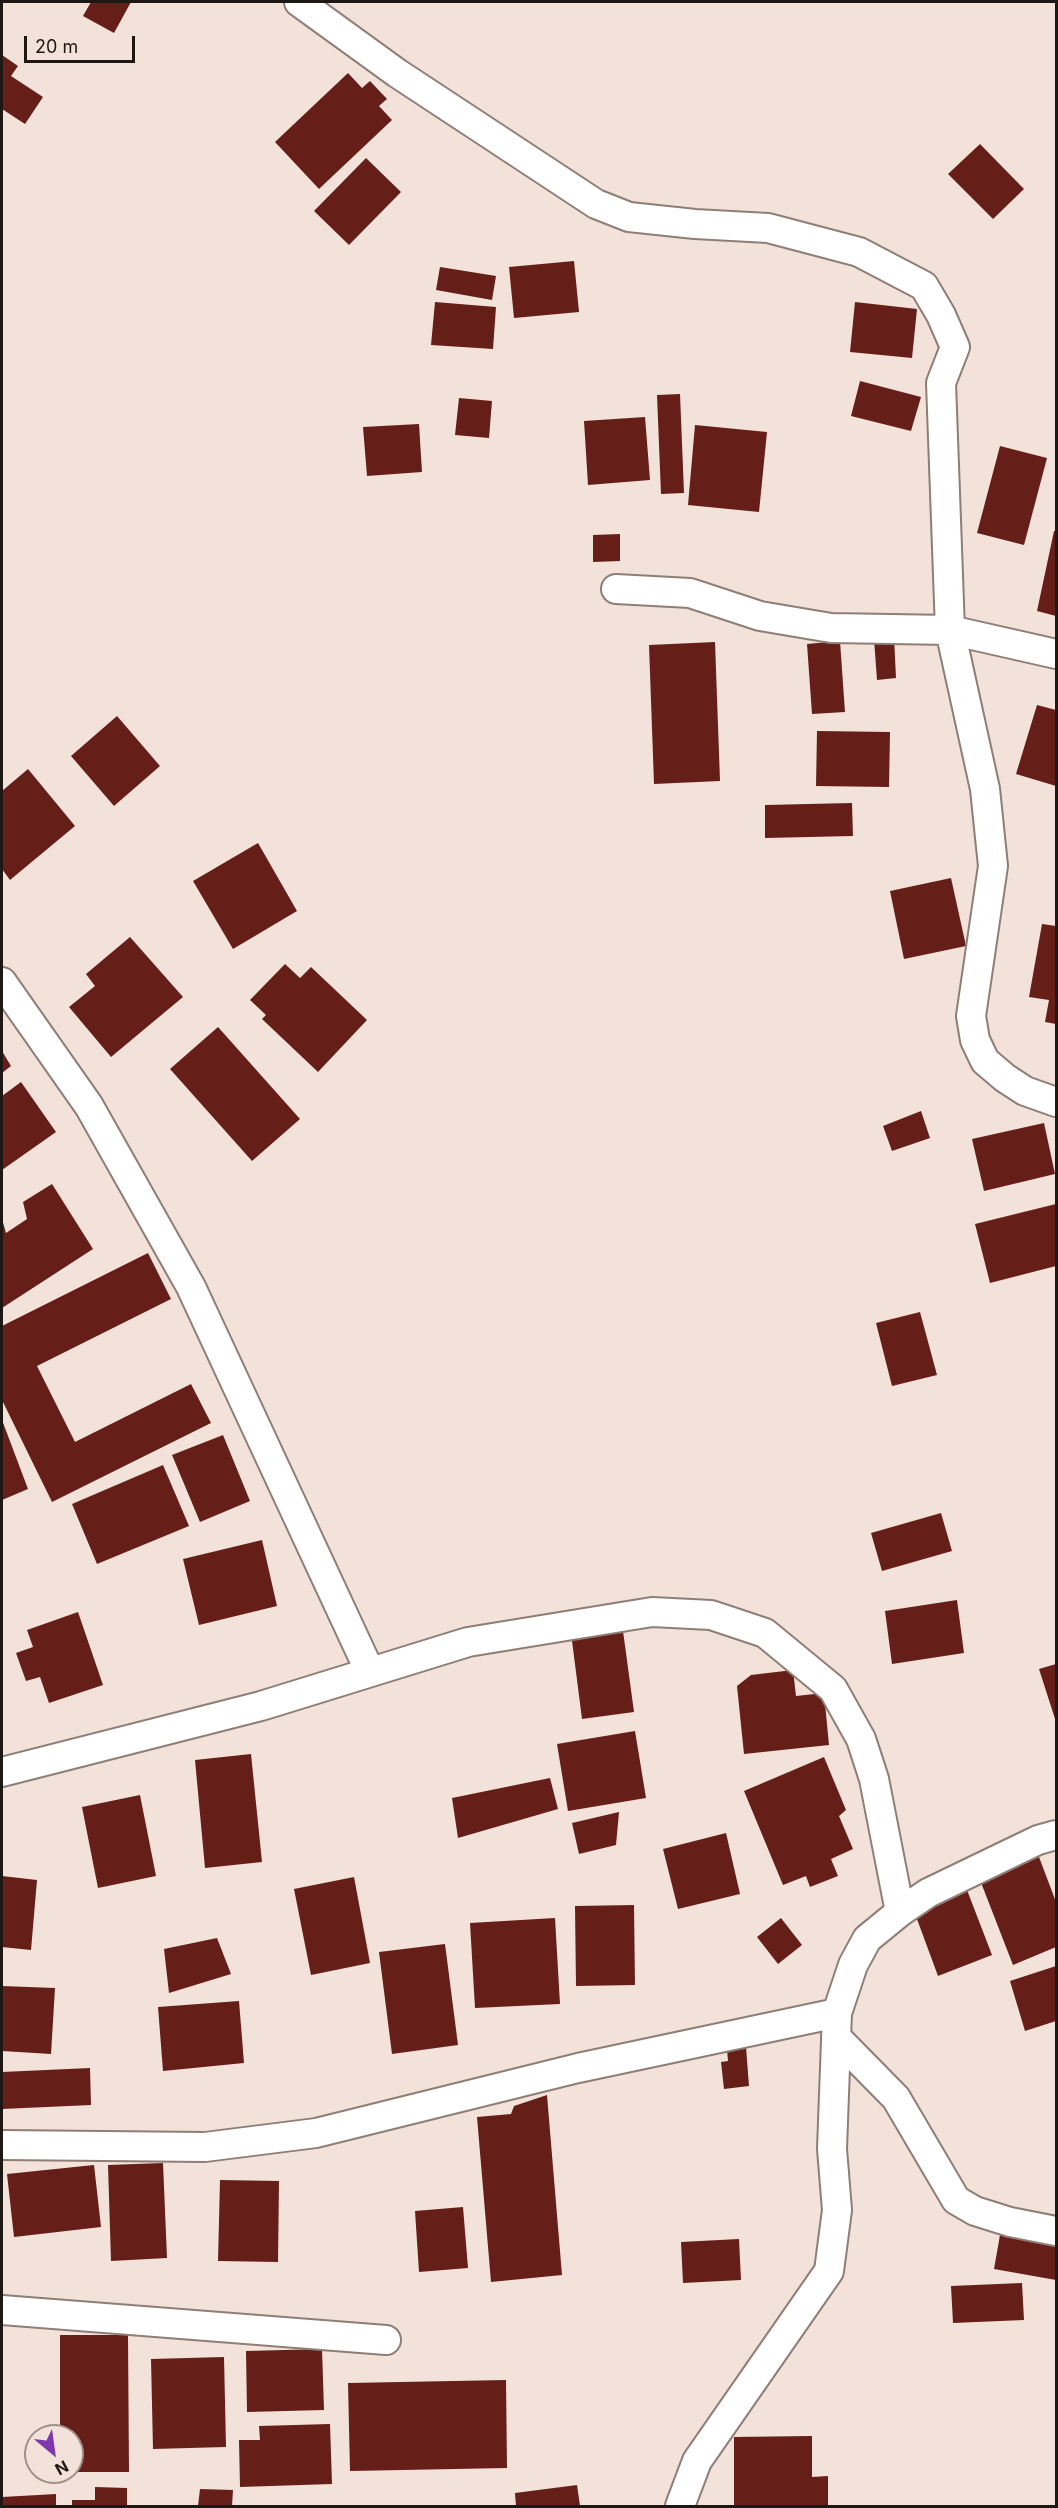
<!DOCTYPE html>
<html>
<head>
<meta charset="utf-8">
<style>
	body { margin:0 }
	#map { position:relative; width:1058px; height:2508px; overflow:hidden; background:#f3e2d9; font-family:Inter,sans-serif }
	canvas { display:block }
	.frame { position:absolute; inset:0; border:3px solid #1e1814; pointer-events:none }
	.north { position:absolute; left:24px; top:2424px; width:60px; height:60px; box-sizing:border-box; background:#f3e2d9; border:2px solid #9e918a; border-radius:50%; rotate:151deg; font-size:16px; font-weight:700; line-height:24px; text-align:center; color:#1e1814 }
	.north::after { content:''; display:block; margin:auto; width:21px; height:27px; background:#8039ac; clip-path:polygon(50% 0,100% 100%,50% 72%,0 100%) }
	.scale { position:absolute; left:24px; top:36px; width:111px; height:27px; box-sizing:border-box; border:3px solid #1e1814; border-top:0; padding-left:8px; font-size:18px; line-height:21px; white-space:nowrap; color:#1e1814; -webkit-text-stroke:4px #f3e2d9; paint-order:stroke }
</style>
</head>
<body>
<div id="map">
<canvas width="1058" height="2508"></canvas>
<div class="frame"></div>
<div class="north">N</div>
<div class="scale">20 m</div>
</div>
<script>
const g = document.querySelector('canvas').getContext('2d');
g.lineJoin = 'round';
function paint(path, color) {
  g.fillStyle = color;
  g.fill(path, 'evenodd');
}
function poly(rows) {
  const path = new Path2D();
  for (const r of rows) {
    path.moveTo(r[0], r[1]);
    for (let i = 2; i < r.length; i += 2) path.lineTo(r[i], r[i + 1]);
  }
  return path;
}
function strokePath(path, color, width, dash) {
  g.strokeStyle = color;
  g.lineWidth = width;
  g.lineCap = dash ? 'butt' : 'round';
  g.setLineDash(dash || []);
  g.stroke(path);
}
paint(poly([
	[91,2,131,2,114,33,83,16],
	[2,55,18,66,11,76,43,97,25,124,2,109],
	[348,73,362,88,370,81,387,99,379,106,392,120,319,189,275,142],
	[980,144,1024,189,993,219,948,174],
	[366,158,401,192,349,245,314,211],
	[574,261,579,312,514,318,509,267],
	[440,267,496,276,492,300,436,290],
	[435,302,496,307,493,349,431,345],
	[855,302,917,309,912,358,850,352],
	[860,381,921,397,911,431,851,416],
	[680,394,684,493,661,494,657,395],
	[459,398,492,401,489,438,455,435],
	[645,417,650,480,588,485,584,421],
	[419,424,422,472,367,476,363,427],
	[695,425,767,432,759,512,688,505],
	[1000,446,1047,458,1024,545,977,533],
	[1054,531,1056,531,1056,616,1037,611],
	[620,534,620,561,593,562,593,535],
	[894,637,896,678,877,680,874,639],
	[840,641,845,712,812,714,807,644],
	[715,642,720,781,654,784,649,645],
	[1037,705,1056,710,1056,786,1016,774],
	[117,716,160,766,114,806,71,756],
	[817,731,890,732,889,787,816,786],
	[28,769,75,826,10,880,2,869,2,791],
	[852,803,853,836,765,838,765,805],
	[258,843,297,911,233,949,193,881],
	[951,878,966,946,904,959,890,891],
	[1042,924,1056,926,1056,1024,1045,1022,1049,1000,1029,997],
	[130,937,183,997,111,1057,69,1007,95,986,86,974],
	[285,964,300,978,311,967,367,1020,318,1072,262,1019,266,1015,250,1000],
	[218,1027,300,1119,252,1161,170,1069],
	[2,1051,11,1066,2,1073],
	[21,1082,56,1132,2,1170,2,1096],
	[921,1111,930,1138,892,1151,883,1126],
	[1044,1123,1055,1174,984,1191,972,1139],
	[52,1184,93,1249,2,1308,2,1219,6,1233,27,1219,23,1202],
	[1056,1204,1056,1266,990,1283,975,1224],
	[148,1253,171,1299,37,1366,75,1442,191,1384,211,1423,52,1502,2,1400,2,1326],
	[920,1312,937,1375,892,1386,876,1323],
	[2,1420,28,1489,2,1500],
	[223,1435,250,1501,200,1522,172,1455],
	[163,1465,189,1526,97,1564,72,1504],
	[941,1513,952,1551,882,1571,871,1533],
	[262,1540,277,1606,199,1625,183,1559],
	[957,1600,964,1653,892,1664,885,1611],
	[78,1612,103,1685,49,1703,40,1677,26,1681,16,1653,33,1647,27,1630],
	[623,1631,634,1712,582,1719,571,1633],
	[1056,1664,1056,1722,1039,1669],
	[793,1670,796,1696,824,1693,829,1745,744,1754,737,1686,751,1675],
	[635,1731,646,1798,568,1811,557,1744],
	[251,1754,262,1862,205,1868,195,1760],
	[824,1757,846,1810,839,1816,853,1849,831,1859,838,1876,810,1887,806,1876,783,1885,744,1791],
	[550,1778,558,1809,458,1838,452,1798],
	[140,1795,156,1876,98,1888,82,1807],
	[619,1812,616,1845,579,1854,572,1823],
	[726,1833,740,1894,678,1909,663,1849],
	[1039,1857,1056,1902,1056,1947,1013,1965,980,1880],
	[2,1876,37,1880,31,1950,2,1947],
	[354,1877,370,1963,311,1975,294,1889],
	[967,1890,992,1955,938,1976,914,1911],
	[634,1905,635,1985,576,1986,575,1906],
	[555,1918,560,2004,475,2008,470,1923],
	[781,1918,802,1945,778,1964,757,1937],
	[217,1938,231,1974,169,1993,164,1949],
	[445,1944,458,2045,392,2054,379,1952],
	[1056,1966,1056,2021,1025,2031,1010,1981],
	[2,1986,55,1988,51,2054,2,2051],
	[239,2001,244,2063,163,2071,158,2007],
	[746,2047,749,2086,724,2089,721,2062,728,2061,727,2049],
	[90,2068,91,2105,2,2109,2,2072],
	[547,2095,562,2275,491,2282,477,2117,511,2114,514,2106],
	[163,2163,167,2258,111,2261,108,2165],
	[94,2165,101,2227,14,2237,7,2174],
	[220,2180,279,2181,278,2262,218,2261],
	[463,2207,468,2268,419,2272,415,2211],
	[1000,2235,1056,2246,1056,2280,994,2269],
	[739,2239,741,2280,683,2283,681,2242],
	[1022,2283,1024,2320,953,2323,951,2286],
	[60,2335,128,2335,129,2472,72,2472,72,2436,60,2436],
	[322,2349,324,2410,247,2412,246,2351],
	[224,2357,226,2447,153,2449,151,2359],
	[506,2380,507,2468,350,2471,348,2383],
	[330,2424,332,2484,240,2487,239,2440,260,2440,259,2426],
	[812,2436,812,2477,828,2476,828,2506,734,2506,734,2437],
	[577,2485,580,2506,516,2506,515,2493],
	[95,2487,127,2488,127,2506,72,2506,72,2500,95,2500],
	[200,2489,233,2490,232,2506,198,2506],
	[56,2494,56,2506,2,2506,2,2497]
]), '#651f18');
const street = poly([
	[299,2,397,73,596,204,629,217,695,224,768,228,859,252,924,286,941,315,955,347,941,383,950,630,985,789,993,866,971,1016,975,1040,985,1061,1005,1078,1025,1091,1056,1102],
	[616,589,690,593,760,616,831,628,950,630,1056,654],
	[2,982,89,1106,191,1287,370,1672],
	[2,1772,261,1706,468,1642,652,1612,711,1615,765,1633,833,1689,861,1739,874,1779,900,1912],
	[836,2037,896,2098,956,2200,975,2211,1010,2222,1056,2231],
	[2,2145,205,2147,316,2133,578,2068,837,2013],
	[2,2310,386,2340],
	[680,2506,697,2461,829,2271,837,2210,832,2149,837,2013,853,1965,867,1939,900,1912,928,1893,1038,1840,1056,1835]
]);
strokePath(street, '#8e7e76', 32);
strokePath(street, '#fff', 28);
</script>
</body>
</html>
